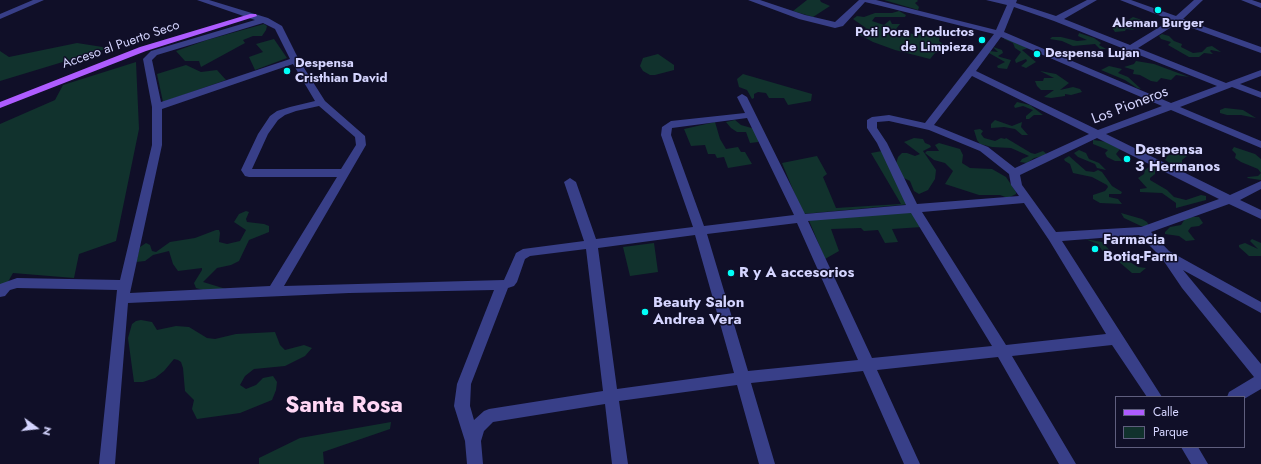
<!DOCTYPE html>
<html>
<head>
<meta charset="utf-8">
<style>
	body { margin:0 }
	#map { position:relative; width:1261px; height:464px; overflow:hidden; background:#100f28; font-family:Jost,sans-serif }
	canvas { display:block }
	.legend { position:absolute; left:1115px; top:396px; width:130px; height:52px; box-sizing:border-box; background:#100f28; border:1px solid #5f5e7e; margin:0; padding:5px 7px; list-style:none; font-size:12px; color:#d5d5ff }
	.legend li { display:flex; align-items:center; gap:8px; height:20px }
	.legend b { width:20px; border:1px solid #5f5e7e }
	.north { position:absolute; left:16px; top:408px; width:40px; height:40px; -webkit-text-stroke:3px #100f28; paint-order:stroke; rotate:105deg; font-size:11px; font-weight:700; line-height:16px; text-align:center; color:#d5d5ff }
	.north::after { content:''; display:block; margin:auto; width:14px; height:18px; background:#d5d5ff; clip-path:polygon(50% 0,100% 100%,50% 72%,0 100%) }
</style>
</head>
<body>
<div id="map">
<canvas width="1261" height="464"></canvas>
<ul class="legend">
<li><b style="height:5px;background:#ae5cff"></b>Calle</li>
<li><b style="height:11px;background:#11322d"></b>Parque</li>
</ul>
<div class="north">N</div>
</div>
<script>
const g = document.querySelector('canvas').getContext('2d');
g.lineJoin = 'round';
function paint(path, color) {
  g.fillStyle = color;
  g.fill(path, 'evenodd');
}
function poly(rows) {
  const path = new Path2D();
  for (const r of rows) {
    path.moveTo(r[0], r[1]);
    for (let i = 2; i < r.length; i += 2) path.lineTo(r[i], r[i + 1]);
  }
  return path;
}
function strokePath(path, color, width, dash) {
  g.strokeStyle = color;
  g.lineWidth = width;
  g.lineCap = dash ? 'butt' : 'round';
  g.setLineDash(dash || []);
  g.stroke(path);
}
function label(font, color, halo, rows, align = 'center') {
  g.font = font + ' Jost,sans-serif';
  g.lineWidth = 3;
  g.setLineDash([]);
  g.textBaseline = 'middle';
  g.strokeStyle = halo;
  g.fillStyle = color;
  for (const [text, x, y, turn = 0] of rows) {
    g.save();
    g.translate(x, y);
    g.rotate((+turn || 0) * Math.PI / 180);
    g.textAlign = isNaN(turn) ? turn : align;
    if (halo) g.strokeText(text, 0, 0);
    g.fillText(text, 0, 0);
    g.restore();
  }
}
paint(poly([
	[807,0,820,0,821,2,830,6,813,17,793,11],
	[884,0,917,0,918,1,915,3,919,7,918,10],
	[899,11,906,15,905,17,875,17,872,21,884,25,890,20,892,24,900,24,896,29,916,35,921,34,917,31,929,30,940,35,939,41,943,44,943,47,946,49,935,53,930,59,895,50,873,42,860,35,859,34,866,28,853,19,857,16,864,17,875,13,892,13],
	[1133,17,1142,20,1148,20,1159,25,1156,29,1146,23,1130,23,1128,20],
	[1116,21,1124,22,1127,23,1127,27,1135,30,1126,29,1125,31,1115,32,1111,26],
	[264,24,267,26,266,30,262,36,253,36,243,40,245,43,201,67,199,61,185,61,176,51,207,40],
	[1079,33,1094,38,1101,43,1099,45,1106,49,1100,49,1095,44,1073,46,1062,41,1050,39,1052,37,1061,37,1077,41,1087,40,1078,36],
	[1162,34,1169,36,1174,41,1182,44,1181,47,1193,53,1202,52,1207,47,1212,46,1221,52,1211,50,1210,51,1213,54,1204,53,1199,57,1189,57,1168,45,1171,42,1161,39,1159,36],
	[1004,37,1028,48,1022,50,1036,62,1026,68,1021,66,1027,61,1026,59,1016,63,1015,60,1021,52,1015,48,1013,43,1004,39],
	[274,39,287,58,255,70,249,57,263,52,256,44],
	[77,43,109,48,0,81,0,51,9,57],
	[993,47,1002,50,1003,53,998,56,1000,57,1011,60,1007,69,998,68,997,66,1005,62,989,53,989,51,998,52],
	[658,54,674,65,674,70,655,75,650,75,643,71,640,66,643,58],
	[1136,61,1154,64,1189,77,1176,75,1171,80,1161,78,1157,82,1151,81,1140,75,1133,74,1134,70,1124,67,1134,64],
	[136,62,139,129,116,241,79,254,74,278,13,273,0,296,0,124,55,100,63,85],
	[186,65,201,72,217,70,226,80,163,102,157,74],
	[1109,66,1122,69,1118,73,1128,77,1141,89,1137,88,1125,80,1101,70],
	[1040,71,1056,74,1069,83,1060,90,1073,87,1080,89,1082,92,1071,95,1065,94,1065,96,1051,98,1044,97,1054,90,1041,90,1037,86,1035,81,1043,81,1044,78,1054,78],
	[743,74,812,94,811,101,788,105,784,98,769,98,766,93,758,92,754,94,754,98,752,99,747,90,739,87,737,79],
	[1017,102,1030,105,1043,115,1034,115,1029,119,1026,119,1026,116,1033,110,1023,106,1015,108,1014,106],
	[1225,108,1243,110,1256,118,1241,115,1227,115,1220,113,1220,110],
	[735,120,741,125,755,129,760,138,758,142,750,143,746,132,737,132,731,128,726,122],
	[995,120,1012,126,1022,122,1021,127,1028,135,1022,135,1015,129,1004,127,991,128,991,124],
	[715,122,720,139,726,149,738,147,741,152,745,152,752,164,728,168,724,157,717,158,715,154,708,154,705,145,691,146,684,129],
	[980,129,983,131,981,134,984,138,995,141,1001,138,1005,139,1006,138,1031,153,1035,154,1043,151,1048,155,1034,158,1027,163,1020,162,1022,159,1029,156,1011,148,992,147,980,144,977,140,974,130],
	[914,138,923,139,925,143,930,145,931,147,923,151,936,170,935,179,928,190,919,194,914,191,910,181,902,177,896,164,898,157,902,153,907,153,915,156,920,154,904,142],
	[1093,140,1107,142,1120,149,1116,154,1122,161,1115,161,1107,157,1105,153,1108,150,1093,144],
	[939,143,960,149,963,155,962,163,970,168,992,169,1006,177,1016,192,1016,194,1008,198,1000,195,979,195,945,184,953,171,945,163,934,160,925,153,927,151,939,151,935,145],
	[1234,147,1255,154,1261,159,1261,180,1247,178,1248,177,1258,176,1261,173,1258,169,1241,162,1235,158,1236,154,1232,150],
	[1079,150,1086,153,1089,159,1099,163,1106,170,1097,168,1095,164,1078,157,1074,153],
	[882,151,911,204,803,214,782,163,817,156,827,174,823,177,836,208,901,204,871,153],
	[1180,154,1187,156,1182,160,1182,164,1179,165,1171,164,1165,160,1168,155],
	[1069,156,1086,171,1094,172,1098,170,1102,172,1112,186,1122,192,1121,194,1109,194,1109,197,1118,199,1122,204,1100,203,1093,199,1093,195,1105,191,1108,187,1107,185,1092,177,1073,173,1070,164,1065,161,1064,159],
	[1151,165,1155,166,1155,174,1150,178,1150,180,1167,190,1174,197,1186,200,1201,195,1206,196,1206,200,1176,208,1176,203,1162,193,1140,192,1140,189,1147,188,1138,178,1144,174,1145,170],
	[911,208,922,227,892,229,898,242,885,243,878,230,864,231,861,228,831,229,839,251,825,259,808,218],
	[246,211,249,212,246,219,247,222,264,224,269,226,269,232,249,240,239,261,231,265,217,268,203,282,226,289,203,290,196,288,194,283,202,270,202,268,178,271,173,264,169,251,153,255,145,261,136,262,140,247,146,243,150,245,152,251,156,252,170,242,195,238,216,230,219,230,220,233,219,242,227,244,240,241,246,230,234,222,239,214],
	[1121,213,1142,219,1147,222,1149,226,1141,226,1124,218],
	[1190,217,1199,217,1203,223,1199,226,1191,227,1188,231,1195,240,1186,241,1179,236,1165,234,1165,232,1170,227,1181,225,1185,219],
	[1085,239,1102,242,1116,257,1125,259,1138,267,1146,268,1140,273,1132,273,1118,261,1105,255,1098,244],
	[1252,239,1261,243,1261,256,1249,256,1239,247,1239,245,1245,243,1258,249,1250,241],
	[654,243,658,272,630,276,623,247],
	[141,320,152,322,157,330,176,326,189,327,207,338,215,339,236,334,275,332,280,345,285,350,304,345,312,348,305,356,285,366,254,369,245,376,240,385,246,389,256,385,263,378,273,376,277,382,276,390,272,400,240,413,197,419,192,409,194,400,185,391,183,368,181,362,178,360,174,359,164,371,155,378,143,382,134,382,128,338,132,324,136,321],
	[391,422,390,429,323,452,324,464,259,464,259,458,300,438]
]), '#11322d');
paint(poly([
	[33,0,44,0,0,19,0,14,33,0],
	[197,0,209,0,268,18,282,26,299,60,325,101,365,136,366,145,284,286,504,280,516,253,523,249,584,241,564,182,570,178,576,182,596,239,693,227,661,135,662,127,671,121,745,113,737,97,742,94,747,97,805,214,906,205,877,143,867,128,867,120,872,117,889,115,925,123,994,34,865,2,843,26,835,28,799,19,748,0,760,0,805,15,835,22,859,0,876,0,996,30,1007,5,986,0,1017,0,1016,3,1056,16,1087,0,1097,0,1064,19,1130,45,1171,20,1120,0,1131,0,1176,16,1194,0,1203,0,1183,19,1261,47,1261,53,1178,23,1138,48,1226,83,1261,70,1261,76,1240,84,1261,92,1261,98,1232,87,1180,107,1261,141,1261,148,1171,110,1106,134,1230,195,1261,181,1261,189,1240,200,1261,210,1261,219,1229,204,1151,232,1169,251,1261,302,1261,313,1183,270,1261,364,1261,389,1244,399,1244,397,1227,397,1229,392,1254,377,1182,288,1161,257,1139,235,1062,241,1162,397,1147,397,1112,345,1012,356,1076,464,1059,464,998,357,877,370,920,464,904,464,863,371,751,383,775,464,759,464,737,385,619,401,628,464,612,464,605,404,493,422,484,431,481,441,483,464,467,464,465,441,454,406,457,384,494,290,349,293,128,303,115,464,99,464,117,290,17,288,10,290,5,296,0,297,0,284,17,278,120,280,152,145,152,107,143,59,151,51,255,20,197,0],
	[1014,7,1054,21,1217,86,1171,103,1004,32,1014,7],
	[263,23,275,29,290,59,161,102,152,60,157,55,263,23],
	[1001,37,1162,106,1098,130,976,71,1001,37],
	[293,64,315,101,290,107,277,111,270,116,258,134,241,170,245,176,249,177,337,177,270,286,130,293,162,145,162,109,293,64],
	[972,76,1089,134,1015,168,988,147,934,125,972,76],
	[319,106,355,137,356,145,341,169,252,169,268,134,278,120,285,115,296,111,319,106],
	[747,118,794,215,704,226,671,135,672,128,747,118],
	[889,121,929,130,980,151,1009,174,1011,185,1019,196,917,204,887,143,877,128,877,122,889,121],
	[1097,138,1219,199,1141,227,1056,232,1022,185,1020,175,1097,138],
	[1024,203,1049,240,1106,334,1006,345,922,212,1024,203],
	[911,213,992,346,872,358,808,221,911,213],
	[797,223,858,360,748,371,707,234,797,223],
	[695,235,734,373,617,389,598,248,695,235],
	[586,249,603,391,489,409,484,411,474,420,470,406,471,384,508,288,514,286,517,282,525,259,530,256,586,249],
	[1241,0,1252,0,1261,3,1261,8,1241,0],
	[1181,447,1198,447,1208,464,1191,464,1181,447]
]), '#383f88');
paint(poly([
	[250,14,256,14,257,16,146,51,0,108,0,102,140,47,250,14]
]), '#ae5cff');
for (const [x, y, r, color] of [
	[1158,10,4,"#01fff9"],
	[982,40,4,"#01fff9"],
	[1037,54,4,"#01fff9"],
	[287,71,4,"#01fff9"],
	[1127,159,4,"#01fff9"],
	[1095,249,4,"#01fff9"],
	[731,273,4,"#01fff9"],
	[645,312,4,"#01fff9"]
]) {
  const dot = new Path2D();
  dot.arc(x, y, r, 0, 2 * Math.PI);
  g.fillStyle = color;
  g.fill(dot);
  strokePath(dot, '#100f28', 1.5);
}
label('bold 13px', '#d5d5ff', '#100f28', [
	["Aleman Burger",1158,24,"center"],
	["Poti Pora Productos",974,33,"right"],
	["de Limpieza",974,48,"right"],
	["Despensa Lujan",1045,54],
	["Despensa",295,64],
	["Cristhian David",295,79]
], 'left');
label('13px', '#d5d5ff', '#100f28', [
	["Acceso al Puerto Seco",121,45,-19]
]);
label('15px', '#d5d5ff', '#100f28', [
	["Los Pioneros",1130,106,-21]
]);
label('bold 15px', '#d5d5ff', '#100f28', [
	["Despensa",1135,150],
	["3 Hermanos",1135,167],
	["Farmacia",1103,240],
	["Botiq-Farm",1103,257],
	["R y A accesorios",739,273],
	["Beauty Salon",653,303],
	["Andrea Vera",653,320]
], 'left');
label('bold 23px', '#ffd7f5', '#100f28', [
	["Santa Rosa",344,406]
]);
</script>
</body>
</html>
